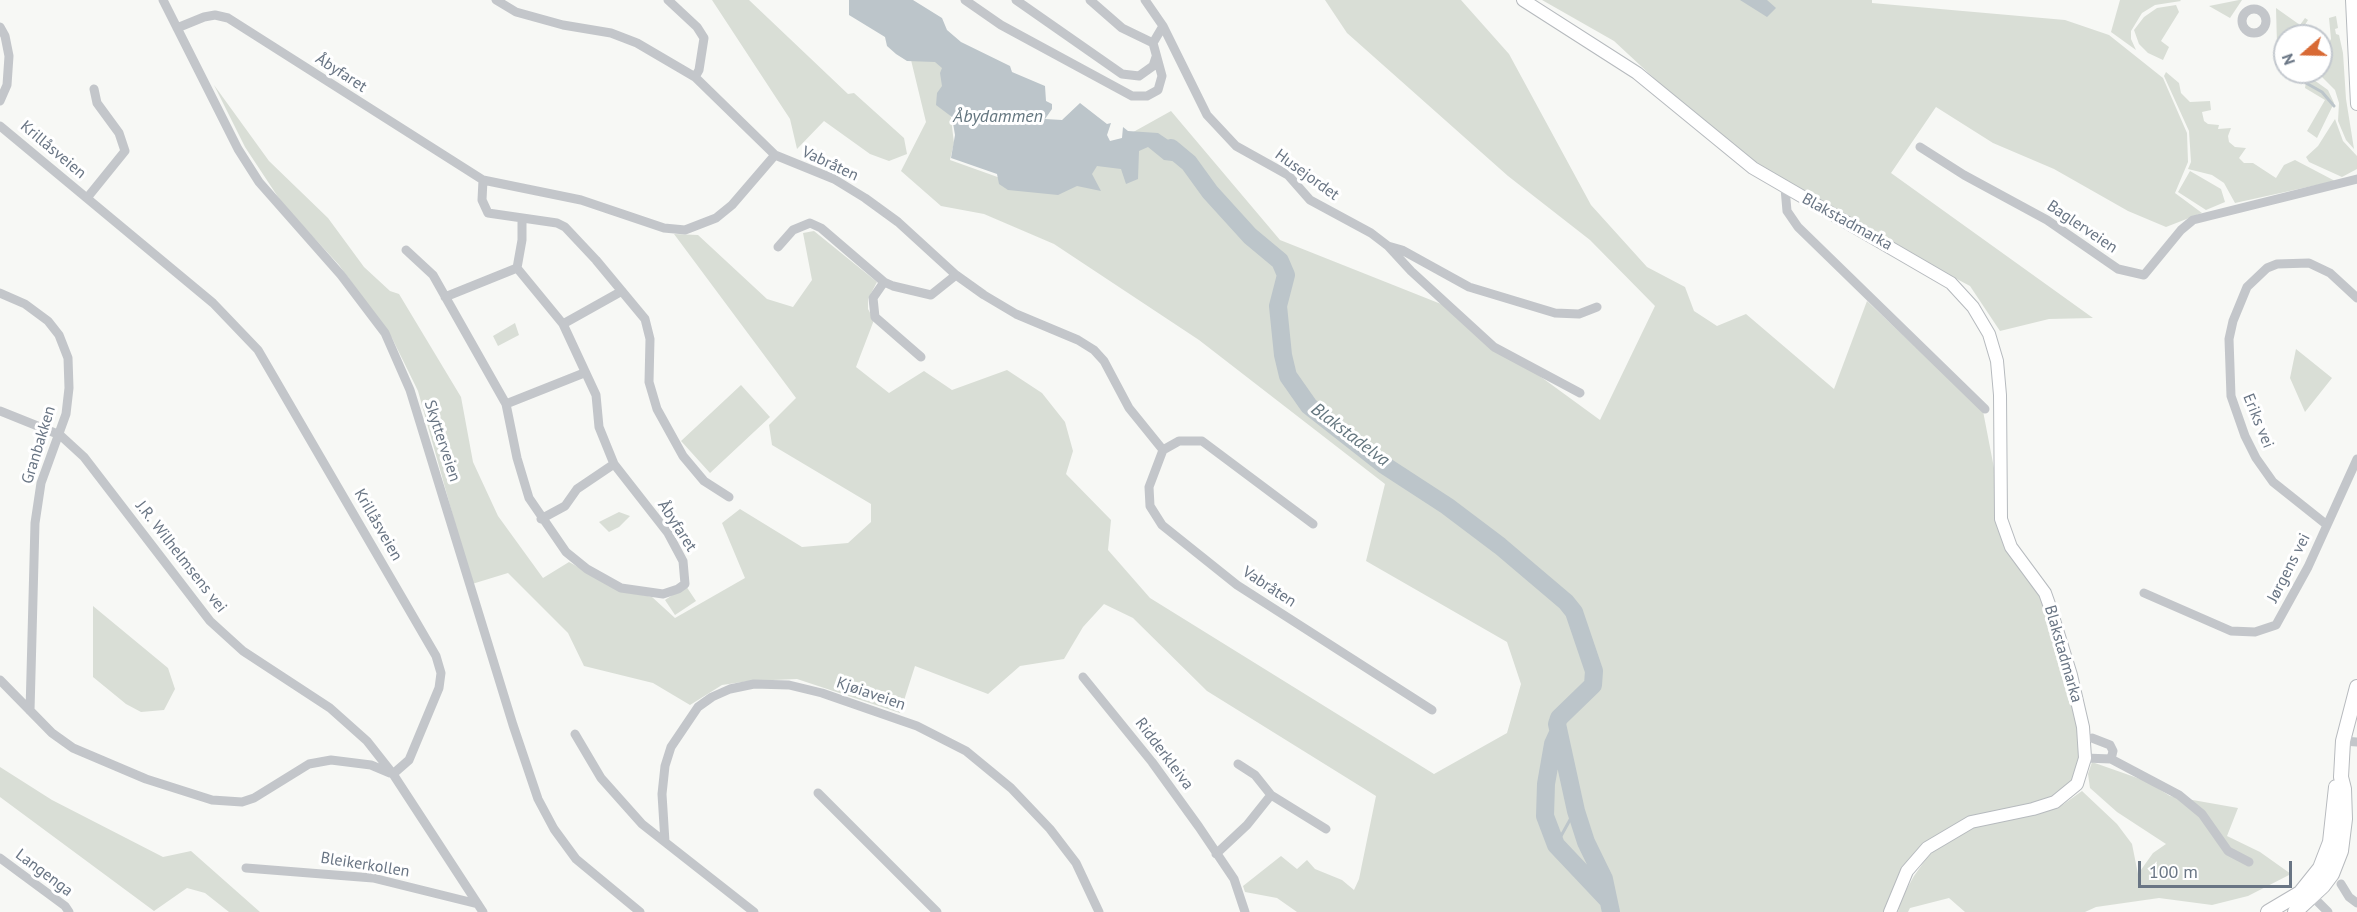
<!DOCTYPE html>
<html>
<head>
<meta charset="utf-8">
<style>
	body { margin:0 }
	#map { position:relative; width:2357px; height:912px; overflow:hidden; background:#f7f8f5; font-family:"PT Sans",sans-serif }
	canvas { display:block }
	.north { position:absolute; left:2273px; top:24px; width:60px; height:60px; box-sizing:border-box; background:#fff; border:2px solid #c3c8ce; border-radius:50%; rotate:250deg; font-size:16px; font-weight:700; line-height:24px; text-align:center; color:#697584 }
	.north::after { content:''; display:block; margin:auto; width:21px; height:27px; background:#d86a35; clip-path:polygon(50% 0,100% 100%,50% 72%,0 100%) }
	.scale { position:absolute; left:2138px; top:861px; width:154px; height:27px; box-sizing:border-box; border:3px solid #697584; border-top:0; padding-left:8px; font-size:18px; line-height:21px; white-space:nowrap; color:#697584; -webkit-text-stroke:4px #fff; paint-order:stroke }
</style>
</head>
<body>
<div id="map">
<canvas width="2357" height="912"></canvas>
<div class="north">N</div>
<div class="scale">100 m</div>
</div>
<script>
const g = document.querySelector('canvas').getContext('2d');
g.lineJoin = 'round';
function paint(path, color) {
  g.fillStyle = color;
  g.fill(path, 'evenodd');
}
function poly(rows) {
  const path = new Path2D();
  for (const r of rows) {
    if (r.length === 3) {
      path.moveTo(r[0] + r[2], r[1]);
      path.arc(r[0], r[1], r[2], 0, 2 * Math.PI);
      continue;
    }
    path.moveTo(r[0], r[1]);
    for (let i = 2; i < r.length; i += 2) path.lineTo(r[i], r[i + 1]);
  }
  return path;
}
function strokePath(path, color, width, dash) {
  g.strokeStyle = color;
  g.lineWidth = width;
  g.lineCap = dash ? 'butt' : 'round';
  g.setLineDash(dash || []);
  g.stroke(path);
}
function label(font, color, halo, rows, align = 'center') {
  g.font = font + ' "PT Sans",sans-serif';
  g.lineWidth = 6;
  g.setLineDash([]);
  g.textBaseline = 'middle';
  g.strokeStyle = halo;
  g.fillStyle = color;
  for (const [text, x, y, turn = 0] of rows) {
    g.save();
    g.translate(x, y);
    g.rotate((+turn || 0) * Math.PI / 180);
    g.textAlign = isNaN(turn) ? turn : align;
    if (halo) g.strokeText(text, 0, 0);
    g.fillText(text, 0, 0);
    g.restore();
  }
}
paint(poly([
	[712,0,749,0,848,94,854,93,904,138,907,154,889,161,870,154,824,121,797,149,790,119],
	[1325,0,1461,0,1509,54,1591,205,1647,267,1685,287,1694,311,1717,326,1746,314,1834,389,1867,301,1983,411,2004,520,2053,617,2070,675,2085,768,2054,800,1982,816,1916,859,1893,912,1297,912,1277,898,1245,892,1243,886,1281,856,1297,869,1307,860,1315,869,1342,880,1354,890,1359,879,1376,796,1207,691,1133,618,1104,604,1083,627,1064,659,1020,666,988,694,915,666,900,713,797,679,749,681,722,685,690,705,653,683,584,666,568,633,508,573,472,584,418,391,392,338,339,265,282,203,245,147,214,85,269,161,328,218,364,267,390,291,399,294,461,397,473,462,498,516,543,578,569,562,620,590,652,597,675,618,745,578,722,523,740,509,802,547,848,543,871,522,871,504,772,445,769,425,796,398,674,234,698,235,767,299,793,307,812,280,803,233,814,231,877,282,868,299,868,309,874,320,856,367,889,393,924,371,952,390,1007,370,1042,393,1065,422,1073,451,1066,474,1111,520,1108,550,1150,598,1434,774,1507,733,1521,684,1507,642,1366,561,1385,484,1199,340,1054,244,984,214,941,206,901,171,926,122,911,60,943,54,954,143,950,160,1031,189,1171,111,1280,240,1441,304,1600,420,1655,306,1590,240,1508,176,1347,33],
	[1542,0,1872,0,1872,3,2065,20,2109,35,2163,78,2187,133,2188,162,2175,193,2202,213,2166,227,2128,211,2054,169,1993,143,1936,107,1891,173,2093,318,2049,319,2000,331,1970,286,1800,195,1712,132,1614,41],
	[2120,0,2180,0,2181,1,2155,5,2142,13,2131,31,2131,39,2136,50,2111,32],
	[2239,0,2242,0,2230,18,2209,6],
	[2176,5,2179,12,2161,41,2169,47,2163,60,2148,53,2139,44,2134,30,2144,17,2157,8],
	[2276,8,2300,25,2305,18,2308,20,2298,36,2285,36,2285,52,2277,45],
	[2336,16,2338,28,2335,29,2336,34,2339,35,2343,53,2346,99,2354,149,2346,140,2338,121,2339,103,2335,90,2317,72,2321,72,2321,55,2331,39,2329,18],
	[2166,72,2179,83,2181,93,2190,102,2210,101,2211,110,2202,112,2204,121,2208,124,2219,125,2218,129,2231,128,2228,136,2229,142,2235,147,2246,148,2239,158,2244,163,2253,163,2276,178,2284,165,2295,160,2335,181,2235,203,2224,183,2212,175,2188,169,2191,162,2189,131,2164,76],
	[2307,75,2328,90,2334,103,2317,138,2307,131,2325,100,2305,88],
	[2335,119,2343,141,2357,156,2357,169,2342,177,2309,162,2306,157,2318,146],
	[2190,171,2221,189,2225,202,2206,210,2178,192],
	[515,323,519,335,498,346,493,336],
	[2296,349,2332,378,2305,412,2290,378],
	[741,385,770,417,710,473,681,441],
	[619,512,630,516,619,527,609,532,599,522],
	[686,586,696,601,675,615,665,600],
	[93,606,168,668,175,689,164,710,141,712,126,704,93,677],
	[2092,762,2146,781,2170,796,2238,808,2227,836,2260,852,2291,874,2248,896,2212,905,2159,898,2096,907,2085,912,1965,912,1949,898,1910,908,1908,912,1898,912,1901,899,1914,876,1926,859,1942,842,1973,827,2061,806,2082,791,2117,824,2132,844,2138,874,2153,853,2166,844,2117,812,2090,788,2088,774],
	[0,767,52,800,163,857,191,851,260,912,229,912,205,893,187,888,154,911,0,797]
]), '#d9ded6');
paint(poly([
	[849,0,913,0,942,18,947,30,961,42,1010,66,1012,72,1045,86,1046,101,1052,104,1052,109,1045,119,1062,120,1080,103,1107,124,1111,123,1107,135,1110,141,1122,138,1123,127,1128,131,1158,133,1186,152,1188,170,1180,162,1164,160,1148,147,1139,151,1138,179,1126,184,1121,169,1097,166,1092,174,1101,191,1077,186,1058,195,1008,190,999,184,997,174,951,158,955,135,952,117,936,105,937,93,942,86,940,73,942,68,935,62,907,61,896,54,887,46,885,37,849,15],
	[1740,0,1767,0,1776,8,1767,17]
]), '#bcc5ca');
strokePath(poly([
	[2306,83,2322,92,2334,106],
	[1556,845,1576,809],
	[1611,909,1616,912]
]), '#bcc5ca', 3);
strokePath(poly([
	[1171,148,1189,163,1210,192,1250,236,1280,261,1286,275,1278,306,1283,355,1288,376,1309,406,1384,465,1447,506,1500,546,1566,602,1574,612,1594,671,1593,685,1559,718,1557,724,1576,811,1586,842,1604,879,1611,912],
	[1558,733,1553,744,1546,784,1545,816,1556,845,1607,899]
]), '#bcc5ca', 18);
const secondary = poly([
	[1523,0,1637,73,1753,168,1951,283,1973,307,1989,334,1997,361,2000,395,2001,519,2011,547,2045,593,2050,607,2071,675,2083,727,2085,758,2077,784,2055,802,2033,809,1971,822,1927,848,1907,871,1890,912],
	[2352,0,2357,104]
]);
const primary = poly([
	[2268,912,2300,893,2320,868,2330,842,2336,787],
	[2295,912,2323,886,2332,874,2341,851,2345,819,2344,789,2341,777,2343,741,2357,687]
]);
strokePath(secondary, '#b6babe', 14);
strokePath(primary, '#b7babe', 16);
strokePath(poly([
	[163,0,238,149,259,182,341,275,385,333,410,390,513,725,538,799,554,829,576,859,640,912],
	[496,0,516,12,563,25,611,33,637,43,695,77,775,155,834,179,865,198,898,222,956,275,984,295,1016,314,1078,340,1094,350,1104,361,1129,408,1163,450,1179,441,1202,441,1313,524],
	[668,0,697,27,704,38,699,70,695,77],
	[965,0,1001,25,1132,96,1147,96,1158,90,1162,76,1153,43,1163,26],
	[1016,0,1122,74,1139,76,1153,66,1156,57],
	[1090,0,1122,28,1153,43],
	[1145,0,1163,26,1207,115,1236,146,1288,175,1310,200,1371,233,1388,246,1402,250,1469,287,1555,313,1579,314,1597,307],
	[2254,21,12],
	[0,27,5,36,9,56,7,85,0,101],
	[177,28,204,17,215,15,228,18,483,180,581,200,664,228,685,230,716,218,732,205,775,155],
	[0,126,213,303,258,350,436,656,441,673,439,688,409,760,393,774],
	[1920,147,1964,175,2047,220,2118,269,2144,275,2181,230,2193,220,2357,179],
	[483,180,482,200,488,213,557,223,565,227,596,260,645,319,650,339,649,382,657,409,683,456,704,481,729,497],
	[1785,188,1787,211,1798,227,1985,409],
	[87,198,125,151,119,133,97,103,94,89],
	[1388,246,1411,271,1494,347,1580,393],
	[778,247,793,230,810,223,821,228,884,282,893,286,931,295,956,275],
	[406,250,433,275,506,404,517,458,529,498,566,552,587,569,621,588,663,594,678,589,685,584,683,561,668,533,614,464,599,427,596,395,563,324,517,268,522,240,522,219],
	[884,282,873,298,875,317,921,357],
	[0,293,25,304,48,321,59,335,68,358,69,388,66,414,41,483,35,523,30,711],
	[445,297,517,268],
	[563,324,622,291],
	[506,404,584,373],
	[0,411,60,435,84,457,210,621,243,651,330,708,367,741,393,774,483,912],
	[1163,450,1149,487,1150,506,1162,525,1237,585,1432,710],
	[541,519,565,506,577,489,614,464],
	[2327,525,2273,482,2256,458,2245,436,2231,396,2229,339,2233,321,2247,287,2267,268,2277,264,2309,263,2330,273,2357,298],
	[2144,593,2231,631,2255,632,2276,625,2308,567,2357,459],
	[1083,677,1152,762,1199,827,1234,879,1245,912],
	[0,680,52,733,73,748,146,779,212,800,242,802,254,798,309,764,331,760,371,765,390,773],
	[575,734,601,778,642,824,754,912],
	[2092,738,2110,745,2113,751,2111,759],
	[2343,741,2357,742],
	[2085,758,2111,759,2179,795,2202,814,2228,851,2249,862],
	[1238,764,1255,775,1271,795,1326,829],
	[818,793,937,912],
	[665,842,662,794,665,766,671,747,698,707,712,697,730,689,754,684,789,685,822,693,917,726,966,751,1011,788,1050,829,1076,863,1099,912],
	[1216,854,1247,825,1271,795],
	[0,858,65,906,69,912],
	[246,868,373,878,478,904],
	[2341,884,2349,897,2357,903],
	[2308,892,2328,912]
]), '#c3c6ca', 9);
strokePath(secondary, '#fff', 12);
strokePath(primary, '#fff', 14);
label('16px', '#697584', '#fff', [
	["Åbyfaret",341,73,33],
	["Krillåsveien",53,150,40],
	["Vabråten",830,164,25],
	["Husejordet",1307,175,36],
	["Blakstadmarka",1847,222,29],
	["Baglerveien",2082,227,34],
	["Eriks vei",2258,421,68],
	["Skytterveien",442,441,72],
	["Granbakken",39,445,-73],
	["Krillåsveien",378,525,60],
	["Åbyfaret",677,526,57],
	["J.R. Wilhelmsens vei",181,557,52],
	["Jørgens vei",2289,568,-63],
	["Vabråten",1269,587,33],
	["Blakstadmarka",2063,654,74],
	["Kjøiaveien",871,694,19],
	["Ridderkleiva",1164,754,53],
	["Bleikerkollen",365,865,9],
	["Langenga",44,873,37]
]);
label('italic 18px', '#64767f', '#fff', [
	["Åbydammen",998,117],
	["Blakstadelva",1350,435,37]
]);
</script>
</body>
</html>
